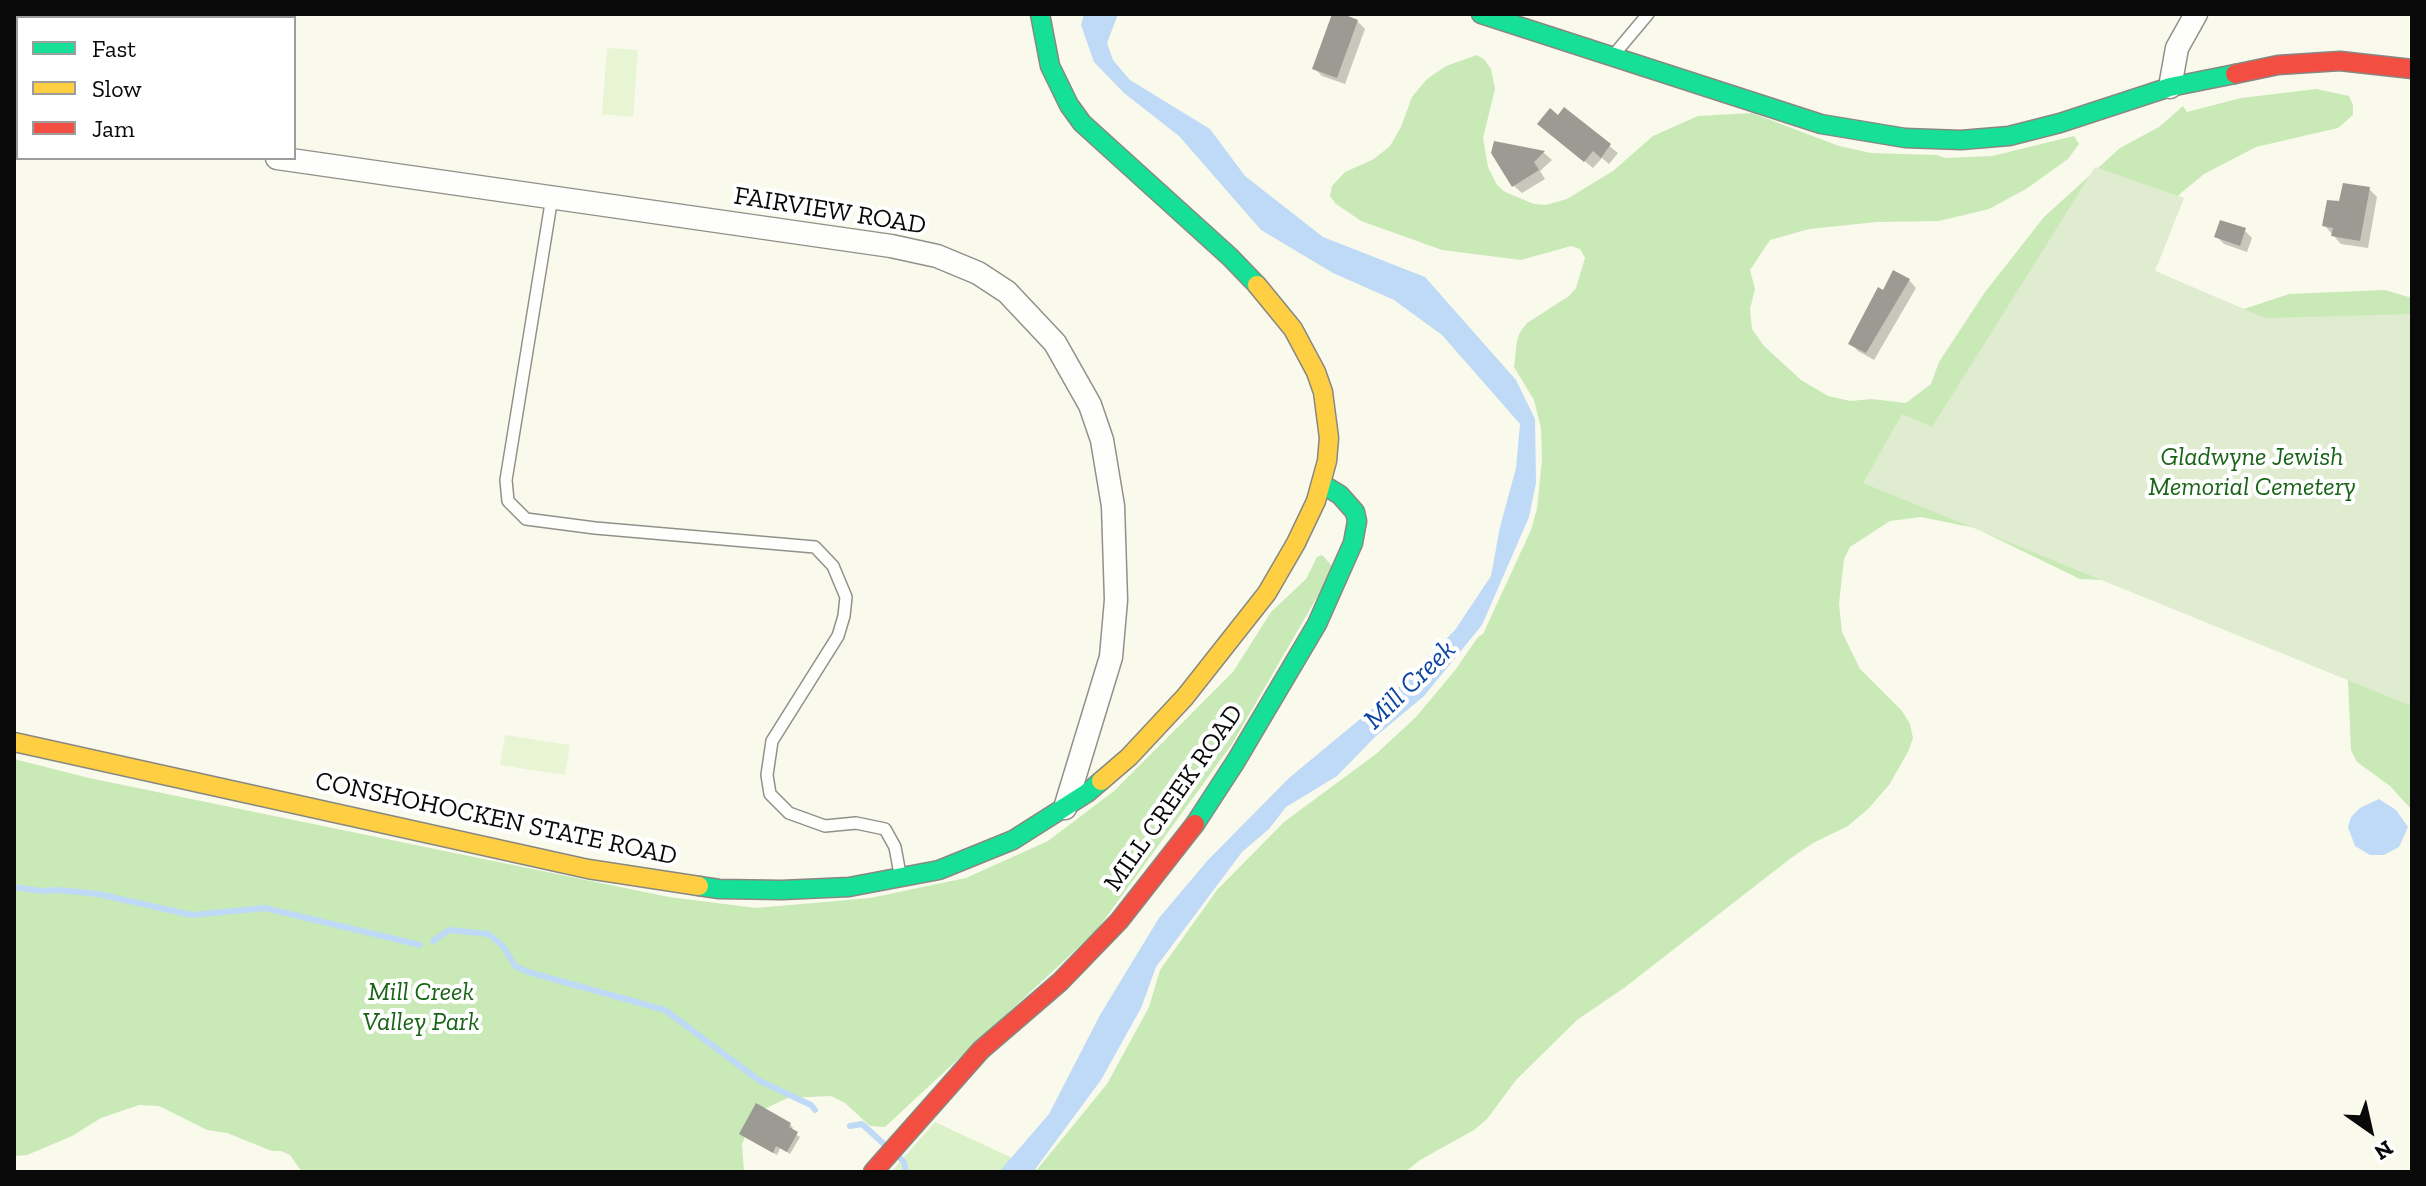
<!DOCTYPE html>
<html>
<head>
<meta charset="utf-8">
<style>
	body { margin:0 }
	#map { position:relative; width:2426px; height:1186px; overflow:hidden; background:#f9f9ec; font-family:"Zilla Slab",serif }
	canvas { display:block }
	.frame { position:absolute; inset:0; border:16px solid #090909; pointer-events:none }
	.legend { position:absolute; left:16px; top:16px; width:280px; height:144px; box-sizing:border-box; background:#fff; border:2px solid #9d9d9d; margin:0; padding:10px 14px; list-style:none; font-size:24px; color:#090909 }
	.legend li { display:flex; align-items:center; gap:16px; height:40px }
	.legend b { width:40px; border:2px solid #9d9d9d }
	.north { position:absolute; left:2330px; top:1090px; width:80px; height:80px; -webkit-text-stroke:6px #fff; paint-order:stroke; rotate:146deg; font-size:22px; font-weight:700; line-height:32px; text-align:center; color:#090909 }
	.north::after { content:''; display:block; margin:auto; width:28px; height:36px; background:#090909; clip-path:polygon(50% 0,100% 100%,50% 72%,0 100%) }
</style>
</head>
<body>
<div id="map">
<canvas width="2426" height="1186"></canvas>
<div class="frame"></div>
<ul class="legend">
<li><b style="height:10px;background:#16e098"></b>Fast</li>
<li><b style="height:10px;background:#ffcf43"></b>Slow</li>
<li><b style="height:10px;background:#f24e42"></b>Jam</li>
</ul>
<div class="north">N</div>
</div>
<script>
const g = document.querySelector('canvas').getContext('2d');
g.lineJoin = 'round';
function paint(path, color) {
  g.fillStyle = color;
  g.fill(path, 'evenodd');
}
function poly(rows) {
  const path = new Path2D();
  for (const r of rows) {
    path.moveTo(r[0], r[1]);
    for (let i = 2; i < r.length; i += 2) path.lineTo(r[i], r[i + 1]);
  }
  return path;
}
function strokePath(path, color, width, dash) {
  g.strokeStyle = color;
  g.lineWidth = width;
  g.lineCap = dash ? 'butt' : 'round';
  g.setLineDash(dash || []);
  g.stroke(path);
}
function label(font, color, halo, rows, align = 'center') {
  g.font = font + ' "Zilla Slab",serif';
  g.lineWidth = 8;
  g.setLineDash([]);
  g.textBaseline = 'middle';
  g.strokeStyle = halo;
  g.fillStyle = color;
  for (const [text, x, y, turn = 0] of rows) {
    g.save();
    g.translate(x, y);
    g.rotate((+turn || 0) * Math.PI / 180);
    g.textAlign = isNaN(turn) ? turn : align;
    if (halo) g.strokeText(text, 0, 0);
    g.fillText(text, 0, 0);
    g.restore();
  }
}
paint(poly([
	[935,1122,1042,1172,891,1172]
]), '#dbf2c9');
paint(poly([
	[1477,55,1485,60,1491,69,1495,89,1483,138,1488,167,1497,185,1505,192,1534,204,1546,205,1567,199,1613,171,1653,136,1698,116,1752,113,1839,146,1871,153,1936,155,1946,158,1992,156,2074,136,2079,144,2068,159,2026,189,1989,209,1939,221,1877,222,1809,229,1770,240,1750,270,1755,289,1750,309,1752,329,1764,346,1801,380,1828,396,1850,401,1872,399,1906,403,1931,384,1939,362,1985,292,2044,217,2120,148,2159,127,2183,106,2187,112,2241,98,2316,89,2349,96,2353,105,2353,115,2338,128,2256,147,2204,174,2181,193,2168,209,2140,263,2235,312,2289,294,2385,290,2412,298,2412,810,2390,786,2357,762,2351,750,2348,681,2335,657,2149,582,2080,579,1975,528,1921,517,1890,521,1850,547,1844,559,1839,604,1842,632,1860,669,1902,711,1910,724,1913,738,1908,752,1889,785,1868,809,1848,826,1813,843,1791,858,1624,988,1577,1020,1516,1080,1487,1119,1474,1130,1420,1160,1405,1172,1035,1172,1107,1084,1149,1007,1160,970,1217,890,1284,822,1376,754,1416,717,1456,669,1478,637,1483,634,1531,530,1537,509,1542,459,1541,428,1534,400,1514,367,1517,341,1520,332,1527,323,1569,296,1576,288,1585,258,1580,249,1571,246,1521,260,1442,250,1361,221,1336,204,1330,196,1332,186,1345,172,1374,159,1390,146,1401,127,1412,97,1427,79,1446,66],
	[1322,555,1334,568,1232,744,1097,930,885,1127,870,1126,845,1103,831,1096,788,1098,764,1109,750,1124,742,1144,744,1172,302,1172,290,1155,281,1151,272,1151,227,1133,207,1130,159,1106,139,1105,101,1118,72,1136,27,1155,14,1156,14,759,89,778,669,897,756,908,870,898,966,878,1048,841,1114,791,1233,672,1271,612,1306,579,1317,557]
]), '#c9eab7');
paint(poly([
	[2095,167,2184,198,2155,271,2265,318,2412,314,2412,697,2409,705,1863,483,1902,414,1932,427]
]), '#e0eccf');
paint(poly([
	[607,48,638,50,633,117,602,114],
	[505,735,570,745,565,775,500,765]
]), '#e7f5d4');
paint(poly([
	[1084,14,1118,14,1107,43,1113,60,1130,80,1210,129,1245,176,1323,237,1425,277,1516,380,1535,419,1536,483,1529,517,1482,625,1424,696,1375,737,1337,776,1286,807,1269,829,1242,852,1156,967,1141,1008,1101,1080,1039,1164,1033,1172,999,1172,1049,1114,1100,1015,1159,918,1208,860,1289,778,1400,686,1455,630,1491,576,1500,527,1516,468,1520,424,1442,335,1394,300,1333,273,1261,230,1179,136,1124,93,1094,62,1081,25],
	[2379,799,2396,810,2408,827,2399,847,2384,855,2370,855,2355,846,2348,827,2351,817,2360,808]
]), '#bfdaf6');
paint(poly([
	[1334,14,1357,21,1365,29,1345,84,1322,76,1314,68],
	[1565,110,1618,153,1609,164,1602,158,1593,168,1548,131],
	[1495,143,1544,153,1552,160,1540,171,1545,179,1522,193,1514,186],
	[2369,189,2377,197,2368,248,2341,244,2324,225],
	[2244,230,2252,238,2247,252,2224,244,2216,236],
	[1909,280,1916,288,1874,360,1858,351,1850,343],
	[790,1124,793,1128,791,1131,800,1137,790,1154,780,1148,777,1155,745,1137]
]), '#0003');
strokePath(poly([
	[14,887,41,891,59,890,98,894,192,915,265,908,420,945],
	[433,941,449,930,488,934,503,946,515,966,528,972,665,1010,760,1081,811,1105,815,1110],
	[850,1126,862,1124,886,1146],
	[900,1158,904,1162,906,1172]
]), '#bfdaf6', 6);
paint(poly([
	[1332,14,1343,14,1358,20,1337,78,1312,69],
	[1564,107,1611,144,1601,158,1593,151,1584,162,1537,124,1550,108,1558,115],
	[1494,141,1545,151,1534,162,1539,170,1512,187,1491,153],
	[2343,183,2370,187,2360,241,2331,236,2333,228,2322,226,2327,200,2339,201],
	[2220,220,2246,228,2240,246,2214,237],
	[1893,270,1910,279,1866,353,1848,344,1878,287,1883,290],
	[756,1103,791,1123,789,1127,798,1132,787,1152,776,1146,773,1153,739,1134]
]), '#9b9a93');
const lane = poly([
	[1617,51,1648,14],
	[552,197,506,480,508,501,526,519,595,528,815,547,833,566,846,597,844,616,838,636,772,741,767,775,770,794,789,813,825,826,856,823,885,829,895,847,900,874]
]);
const street = poly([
	[2170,87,2177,48,2196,14],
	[14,121,18,121],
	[277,158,891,246,937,256,978,273,1007,292,1055,343,1090,405,1102,440,1113,506,1116,600,1111,657,1065,808]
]);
const fast = poly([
	[1040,14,1050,66,1069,105,1082,123,1230,257,1257,285],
	[1481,14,1821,124,1905,138,1961,140,2009,136,2060,123,2170,87,2235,74],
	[1195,824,1236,761,1317,624,1353,543,1357,521,1355,512,1340,495,1322,484],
	[699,886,719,889,782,890,849,887,939,870,1013,840,1087,793,1101,781]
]);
const slow = poly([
	[14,742,588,869,699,886],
	[1101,781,1129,757,1185,697,1267,593,1296,543,1316,501,1327,461,1329,438,1323,392,1316,372,1293,329,1257,285]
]);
const jam = poly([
	[2235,74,2278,65,2340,61,2412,69],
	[873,1172,981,1050,1060,982,1119,921,1195,824]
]);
strokePath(lane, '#91918b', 14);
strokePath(street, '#91918b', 25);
strokePath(fast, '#888882', 21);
strokePath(slow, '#888882', 21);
strokePath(jam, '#888882', 21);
strokePath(lane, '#fefefc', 11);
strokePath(street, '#fefefc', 22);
strokePath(fast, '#16e098', 18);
strokePath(slow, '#ffcf43', 18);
strokePath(jam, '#f24e42', 18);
label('26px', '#090909', '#fff', [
	["FAIRVIEW ROAD",830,211,9],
	["MILL CREEK ROAD",1174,798,-55],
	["CONSHOHOCKEN STATE ROAD",496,819,12]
]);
label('italic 26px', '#196416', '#fff', [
	["Gladwyne Jewish",2252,458],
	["Memorial Cemetery",2252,488],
	["Mill Creek",421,993],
	["Valley Park",421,1023]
]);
label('italic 28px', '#0b46a3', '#fff', [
	["Mill Creek",1410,685,-44]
]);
</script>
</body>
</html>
